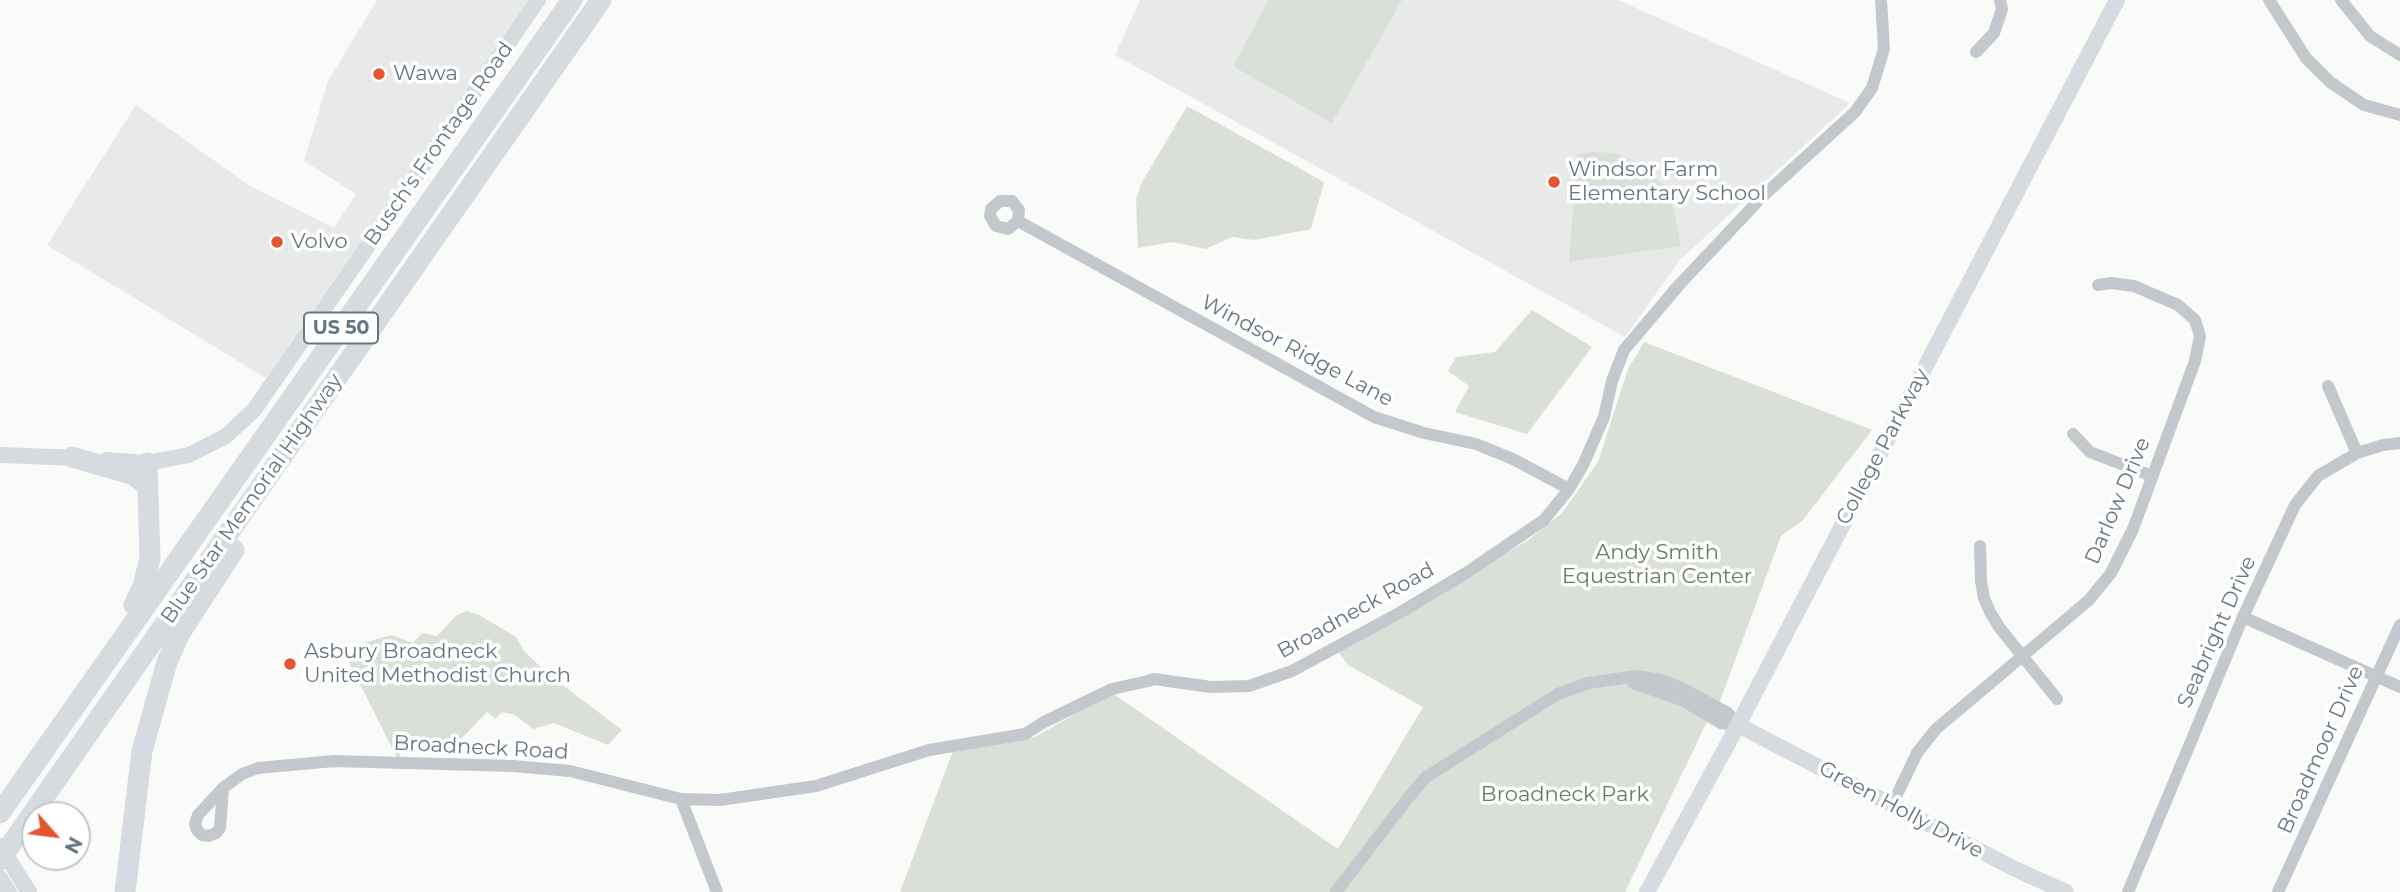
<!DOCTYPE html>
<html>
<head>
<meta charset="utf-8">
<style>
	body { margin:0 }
	#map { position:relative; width:2400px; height:892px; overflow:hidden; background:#fafaf8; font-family:Montserrat,sans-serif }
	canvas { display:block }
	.north { position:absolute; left:21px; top:801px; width:70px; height:70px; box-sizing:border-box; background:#fff; border:2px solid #c1c8cd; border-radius:50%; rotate:118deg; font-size:19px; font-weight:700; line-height:28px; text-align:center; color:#657683 }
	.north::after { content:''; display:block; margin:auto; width:24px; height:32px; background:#e4572e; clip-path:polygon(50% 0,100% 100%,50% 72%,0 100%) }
</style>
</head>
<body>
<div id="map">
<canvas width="2400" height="892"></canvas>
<div class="north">N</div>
</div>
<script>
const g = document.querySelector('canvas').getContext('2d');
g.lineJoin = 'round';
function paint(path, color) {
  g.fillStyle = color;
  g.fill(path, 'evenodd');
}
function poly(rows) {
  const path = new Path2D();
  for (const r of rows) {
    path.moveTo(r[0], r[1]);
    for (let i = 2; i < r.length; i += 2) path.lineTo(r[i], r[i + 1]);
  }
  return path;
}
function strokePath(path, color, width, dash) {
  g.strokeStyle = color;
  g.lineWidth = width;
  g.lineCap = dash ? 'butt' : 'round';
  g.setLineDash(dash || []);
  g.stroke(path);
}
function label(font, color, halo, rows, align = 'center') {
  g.font = font + ' Montserrat,sans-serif';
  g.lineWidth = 7;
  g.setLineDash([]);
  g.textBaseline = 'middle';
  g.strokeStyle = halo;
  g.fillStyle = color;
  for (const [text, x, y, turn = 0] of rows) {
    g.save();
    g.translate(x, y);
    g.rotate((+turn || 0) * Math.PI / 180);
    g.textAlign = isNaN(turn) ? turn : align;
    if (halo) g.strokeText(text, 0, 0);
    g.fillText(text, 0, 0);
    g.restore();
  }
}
paint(poly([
	[377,0,528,0,266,378,47,245,136,105,250,186,334,228,356,194,304,161,328,81],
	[1140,0,1618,0,1850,103,1680,260,1625,337,1115,55]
]), '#e8e9e9');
paint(poly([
	[1269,0,1402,0,1332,123,1233,66],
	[1187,106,1324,182,1311,229,1254,240,1232,237,1206,249,1172,242,1138,248,1136,199,1141,184],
	[1591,152,1613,153,1627,158,1641,165,1659,181,1669,197,1674,210,1681,246,1569,262,1577,154],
	[1532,310,1592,347,1527,434,1455,412,1469,386,1448,371,1456,357,1495,352],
	[1644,342,1872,430,1803,520,1781,536,1720,701,1705,726,1625,892,900,892,953,751,1035,737,1112,693,1338,849,1423,707,1348,665,1338,651,1528,540,1562,513,1598,462,1628,369],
	[467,611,479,615,516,637,524,651,548,674,622,730,608,745,554,723,533,729,515,715,502,712,495,719,487,712,458,742,444,742,433,752,411,745,400,754,399,762,346,656,351,647,391,635,413,643,422,633,437,636,457,615]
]), '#dadfd7');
strokePath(poly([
	[2269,0,2306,58,2330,82,2364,105,2400,115],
	[2341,0,2370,36,2400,55],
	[1976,52,1994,33,2002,9,2000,0],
	[1018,221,1008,229,996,226,990,216,991,209,1000,201,1012,201,1019,210,1018,221,1374,417,1424,433,1476,444,1513,459,1569,489],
	[2328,386,2357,453],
	[2073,434,2090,452,2152,476],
	[1980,546,1981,581,1984,598,1990,612,1999,627,2057,699],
	[2243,617,2400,687],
	[1633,683,1682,700,1721,723,1738,725],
	[223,788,220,828,216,833,209,836,202,835,197,830,195,824,198,815,223,788,242,774,258,768,334,761,513,766,570,771,681,799,720,800,816,786,929,750,1025,734,1044,722,1112,689,1148,681,1154,679,1211,687,1249,686,1292,671,1401,612,1466,573,1544,520,1569,489,1583,465,1604,417,1612,381,1624,350,1679,285,1763,196,1855,112,1872,88,1884,49,1881,0],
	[681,799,717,892],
	[1892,805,1917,753,1936,729,2089,600,2111,573,2133,529,2195,361,2200,336,2195,320,2178,305,2134,286,2111,283,2098,285],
	[1336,892,1408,798,1426,777,1558,694,1588,683,1637,676,1661,680,1682,688,1728,713,1738,725],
	[2128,892,2243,617,2295,505,2318,476,2357,453,2383,445,2400,443],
	[2278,892,2400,625]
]), '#c3c8cc', 12);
strokePath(poly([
	[0,455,81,458],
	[106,460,147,463,189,455,226,436,254,410,538,0],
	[1738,725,2015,869,2066,892],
	[0,846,29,892],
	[0,878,9,892],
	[1647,892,1738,725,2117,0]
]), '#d6dbdf', 16);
strokePath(poly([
	[72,457,134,475,146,485],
	[134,605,143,586,150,558,147,463],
	[0,813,572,0],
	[0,860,601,0],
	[125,892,142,751,167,662,180,633,234,550]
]), '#d6dbdf', 21);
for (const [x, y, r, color] of [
	[379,74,7,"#e4572e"],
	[1554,182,7,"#e4572e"],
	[277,242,7,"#e4572e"],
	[290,664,7,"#e4572e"]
]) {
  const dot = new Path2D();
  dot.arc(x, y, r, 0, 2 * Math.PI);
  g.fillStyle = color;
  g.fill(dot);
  strokePath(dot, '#fff', 2.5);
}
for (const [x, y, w] of [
	[341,328,74]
]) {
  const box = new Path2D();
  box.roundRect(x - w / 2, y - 15.5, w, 31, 5);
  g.fillStyle = '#fff';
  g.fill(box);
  strokePath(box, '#657683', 2);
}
label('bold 19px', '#657683', null, [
	["US 50",341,328]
]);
label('21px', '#657683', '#fff', [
	["Wawa",393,74],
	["Windsor Farm",1568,170],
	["Elementary School",1568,194],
	["Volvo",291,242],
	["Asbury Broadneck",304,652],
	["United Methodist Church",304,676]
], 'left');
label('21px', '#657683', '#fff', [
	["Busch's Frontage Road",439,144,-55],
	["Windsor Ridge Lane",1297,351,28],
	["College Parkway",1883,447,-62],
	["Blue Star Memorial Highway",252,499,-55],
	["Darlow Drive",2118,501,-67],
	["Broadneck Road",1356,611,-29],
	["Seabright Drive",2217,632,-66],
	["Broadneck Road",481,748,3],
	["Broadmoor Drive",2321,750,-66],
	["Green Holly Drive",1901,810,28]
]);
label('21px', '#687a64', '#fff', [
	["Andy Smith",1657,553],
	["Equestrian Center",1657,577],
	["Broadneck Park",1565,795]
]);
</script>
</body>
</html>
